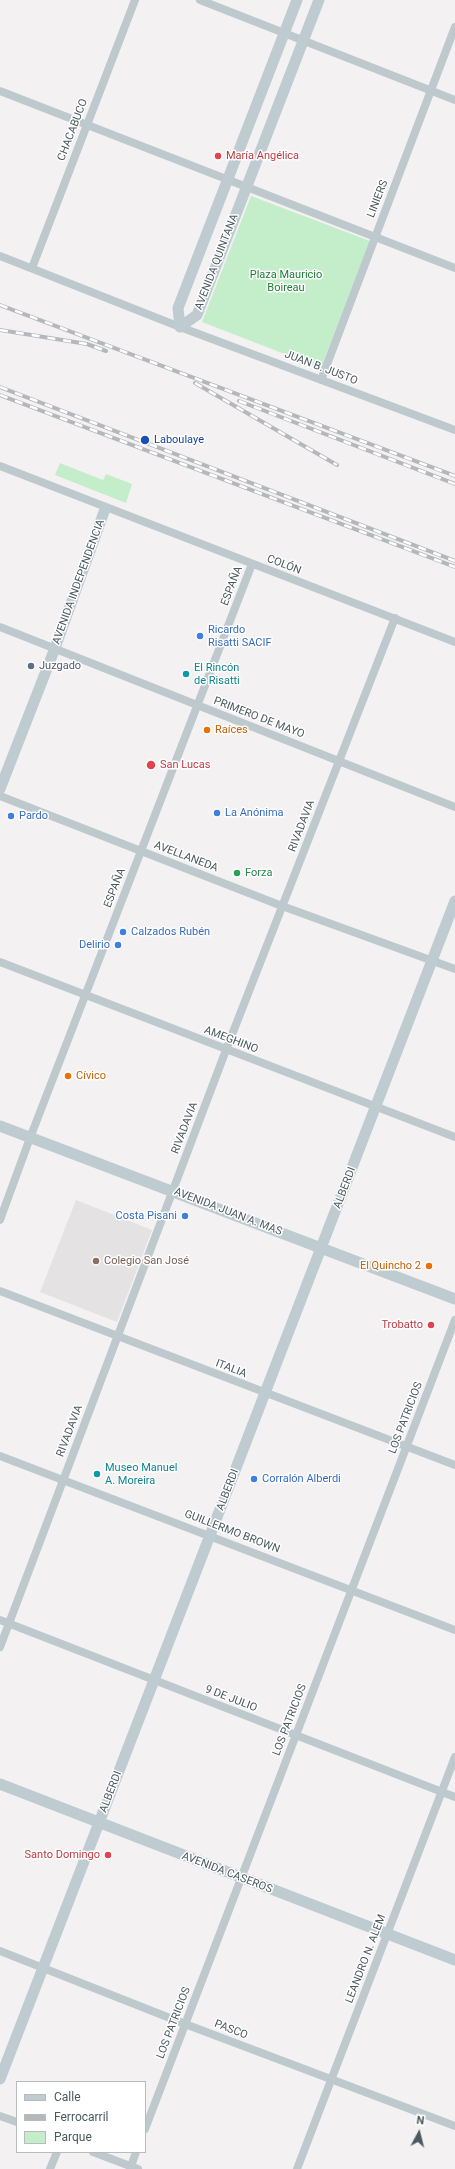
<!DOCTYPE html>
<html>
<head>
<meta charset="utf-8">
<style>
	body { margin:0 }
	#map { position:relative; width:455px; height:2169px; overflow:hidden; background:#f4f1f2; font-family:Roboto,sans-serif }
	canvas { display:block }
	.legend { position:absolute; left:16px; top:2081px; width:130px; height:72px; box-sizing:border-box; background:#fff; border:1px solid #b7bdbf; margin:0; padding:5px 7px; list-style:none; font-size:12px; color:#4a595e }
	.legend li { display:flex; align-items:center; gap:8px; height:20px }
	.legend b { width:20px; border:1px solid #b7bdbf }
	.north { position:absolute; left:399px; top:2113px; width:40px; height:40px; -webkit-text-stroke:3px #fff; paint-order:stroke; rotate:7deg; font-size:11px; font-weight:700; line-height:16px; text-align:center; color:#4a595e }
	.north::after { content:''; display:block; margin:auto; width:14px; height:18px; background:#4a595e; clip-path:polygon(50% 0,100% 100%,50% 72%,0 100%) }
</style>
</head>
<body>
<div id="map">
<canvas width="455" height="2169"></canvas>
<ul class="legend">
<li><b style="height:5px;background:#beccd2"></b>Calle</li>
<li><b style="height:5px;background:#b4b8bb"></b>Ferrocarril</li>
<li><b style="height:11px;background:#c3eec9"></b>Parque</li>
</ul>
<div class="north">N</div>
</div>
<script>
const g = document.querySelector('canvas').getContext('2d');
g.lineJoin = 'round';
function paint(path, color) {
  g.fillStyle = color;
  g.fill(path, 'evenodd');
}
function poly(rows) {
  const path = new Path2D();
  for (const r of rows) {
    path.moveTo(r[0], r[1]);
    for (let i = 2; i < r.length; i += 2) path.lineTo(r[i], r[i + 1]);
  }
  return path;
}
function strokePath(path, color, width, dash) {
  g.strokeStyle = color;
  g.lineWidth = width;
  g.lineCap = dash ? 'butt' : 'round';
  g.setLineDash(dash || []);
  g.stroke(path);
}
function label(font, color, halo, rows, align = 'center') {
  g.font = font + ' Roboto,sans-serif';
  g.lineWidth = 3;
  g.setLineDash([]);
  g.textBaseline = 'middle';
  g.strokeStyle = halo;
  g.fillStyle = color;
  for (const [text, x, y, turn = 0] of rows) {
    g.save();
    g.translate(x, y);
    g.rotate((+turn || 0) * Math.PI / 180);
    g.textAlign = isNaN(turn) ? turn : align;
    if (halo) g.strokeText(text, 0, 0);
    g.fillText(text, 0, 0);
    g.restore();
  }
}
paint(poly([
	[76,1200,152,1230,117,1322,40,1292]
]), '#e4e2e3');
paint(poly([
	[251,196,370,241,321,368,202,322],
	[60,463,103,480,106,474,132,484,126,503,55,475]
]), '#c3eec9');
strokePath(poly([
	[200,0,455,100],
	[0,91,455,268],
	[0,256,180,327,455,430],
	[32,268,135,0],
	[321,380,455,27],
	[0,466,455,642],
	[0,627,455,807],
	[0,796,282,906,455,969],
	[0,962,455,1137],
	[0,1220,30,1138,252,564],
	[0,1291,455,1465],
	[0,1456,455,1630],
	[0,1620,455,1797],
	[0,1647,226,1050,395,618],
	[0,1951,185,2024,455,2126],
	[0,2116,17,2122],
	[145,2129,455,1320],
	[93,2152,138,2169],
	[50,2169,57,2152],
	[130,2169,136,2152],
	[297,2169,455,1757]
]), '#bec9cd', 8);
strokePath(poly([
	[297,0,178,308,180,327,197,315,319,0],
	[0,789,55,648,105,509],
	[0,1126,455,1299],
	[0,1784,455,1960],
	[0,2079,455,901]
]), '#beccd2', 11);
const rail = poly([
	[0,305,455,476],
	[0,330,87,344,106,351],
	[195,383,337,465],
	[0,387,455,561],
	[0,395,455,567],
	[239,401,455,484]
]);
strokePath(rail, '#b4b8bb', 4);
strokePath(rail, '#fff', 2.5, [8]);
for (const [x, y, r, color] of [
	[218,156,4,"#e0444e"],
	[145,440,5,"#1a4fb4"],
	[200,636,4,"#3f7fe0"],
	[31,666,4,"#5c6f8a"],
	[186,674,4,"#0f9aa8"],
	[207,730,4,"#e8710a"],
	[151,765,5,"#e0444e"],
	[217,813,4,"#3f7fe0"],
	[11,816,4,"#3f7fe0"],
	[237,873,4,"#2e9e5b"],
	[123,932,4,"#3f7fe0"],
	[118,945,4,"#3f7fe0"],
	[68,1076,4,"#e8710a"],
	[185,1216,4,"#3f7fe0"],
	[96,1261,4,"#8d6e63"],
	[429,1266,4,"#e8710a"],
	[431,1325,4,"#e0444e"],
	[97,1474,4,"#0f9aa8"],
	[254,1479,4,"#3f7fe0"],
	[108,1855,4,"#e0444e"]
]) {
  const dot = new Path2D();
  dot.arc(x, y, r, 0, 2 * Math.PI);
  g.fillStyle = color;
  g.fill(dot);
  strokePath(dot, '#fff', 1.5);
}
label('11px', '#4a595e', '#fff', [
	["CHACABUCO",73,130,-69],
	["LINIERS",378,199,-69],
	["AVENIDA QUINTANA",217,262,-69],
	["JUAN B. JUSTO",321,368,21],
	["COLÓN",284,565,21],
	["AVENIDA INDEPENDENCIA",79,582,-70],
	["ESPAÑA",232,586,-69],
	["PRIMERO DE MAYO",259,718,21],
	["RIVADAVIA",302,826,-69],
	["AVELLANEDA",186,857,21],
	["ESPAÑA",115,888,-69],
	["AMEGHINO",231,1040,21],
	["RIVADAVIA",185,1128,-69],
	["ALBERDI",345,1188,-69],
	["AVENIDA JUAN A. MAS",228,1212,21],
	["ITALIA",231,1369,21],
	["LOS PATRICIOS",406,1418,-69],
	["RIVADAVIA",70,1431,-69],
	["ALBERDI",228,1490,-69],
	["GUILLERMO BROWN",232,1532,21],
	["9 DE JULIO",231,1699,21],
	["LOS PATRICIOS",290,1720,-69],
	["ALBERDI",111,1792,-69],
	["AVENIDA CASEROS",227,1873,21],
	["LEANDRO N. ALEM",366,1959,-69],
	["LOS PATRICIOS",174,2023,-69],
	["PASCO",231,2030,21]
]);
label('11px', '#be3a42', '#fff', [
	["María Angélica",226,156],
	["San Lucas",160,765],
	["Trobatto",423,1325,"right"],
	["Santo Domingo",100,1855,"right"]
], 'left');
label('11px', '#1c7e35', '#fff', [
	["Plaza Mauricio",286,275],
	["Boireau",286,288]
]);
label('11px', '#164399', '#fff', [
	["Laboulaye",154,440]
], 'left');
label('11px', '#366cbe', '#fff', [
	["Ricardo",208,630],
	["Risatti SACIF",208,643],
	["La Anónima",225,813],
	["Pardo",19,816],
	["Calzados Rubén",131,932],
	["Delirio",110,945,"right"],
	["Costa Pisani",177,1216,"right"],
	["Corralón Alberdi",262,1479]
], 'left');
label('11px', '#4e5e75', '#fff', [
	["Juzgado",39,666]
], 'left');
label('11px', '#0d838f', '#fff', [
	["El Rincón",194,668],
	["de Risatti",194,681],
	["Museo Manuel",105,1468],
	["A. Moreira",105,1481]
], 'left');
label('11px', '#c56008', '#fff', [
	["Raíces",215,730],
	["Cívico",76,1076],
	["El Quincho 2",421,1266,"right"]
], 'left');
label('11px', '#27864d', '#fff', [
	["Forza",245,873]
], 'left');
label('11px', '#785e54', '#fff', [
	["Colegio San José",104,1261]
], 'left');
</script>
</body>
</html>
